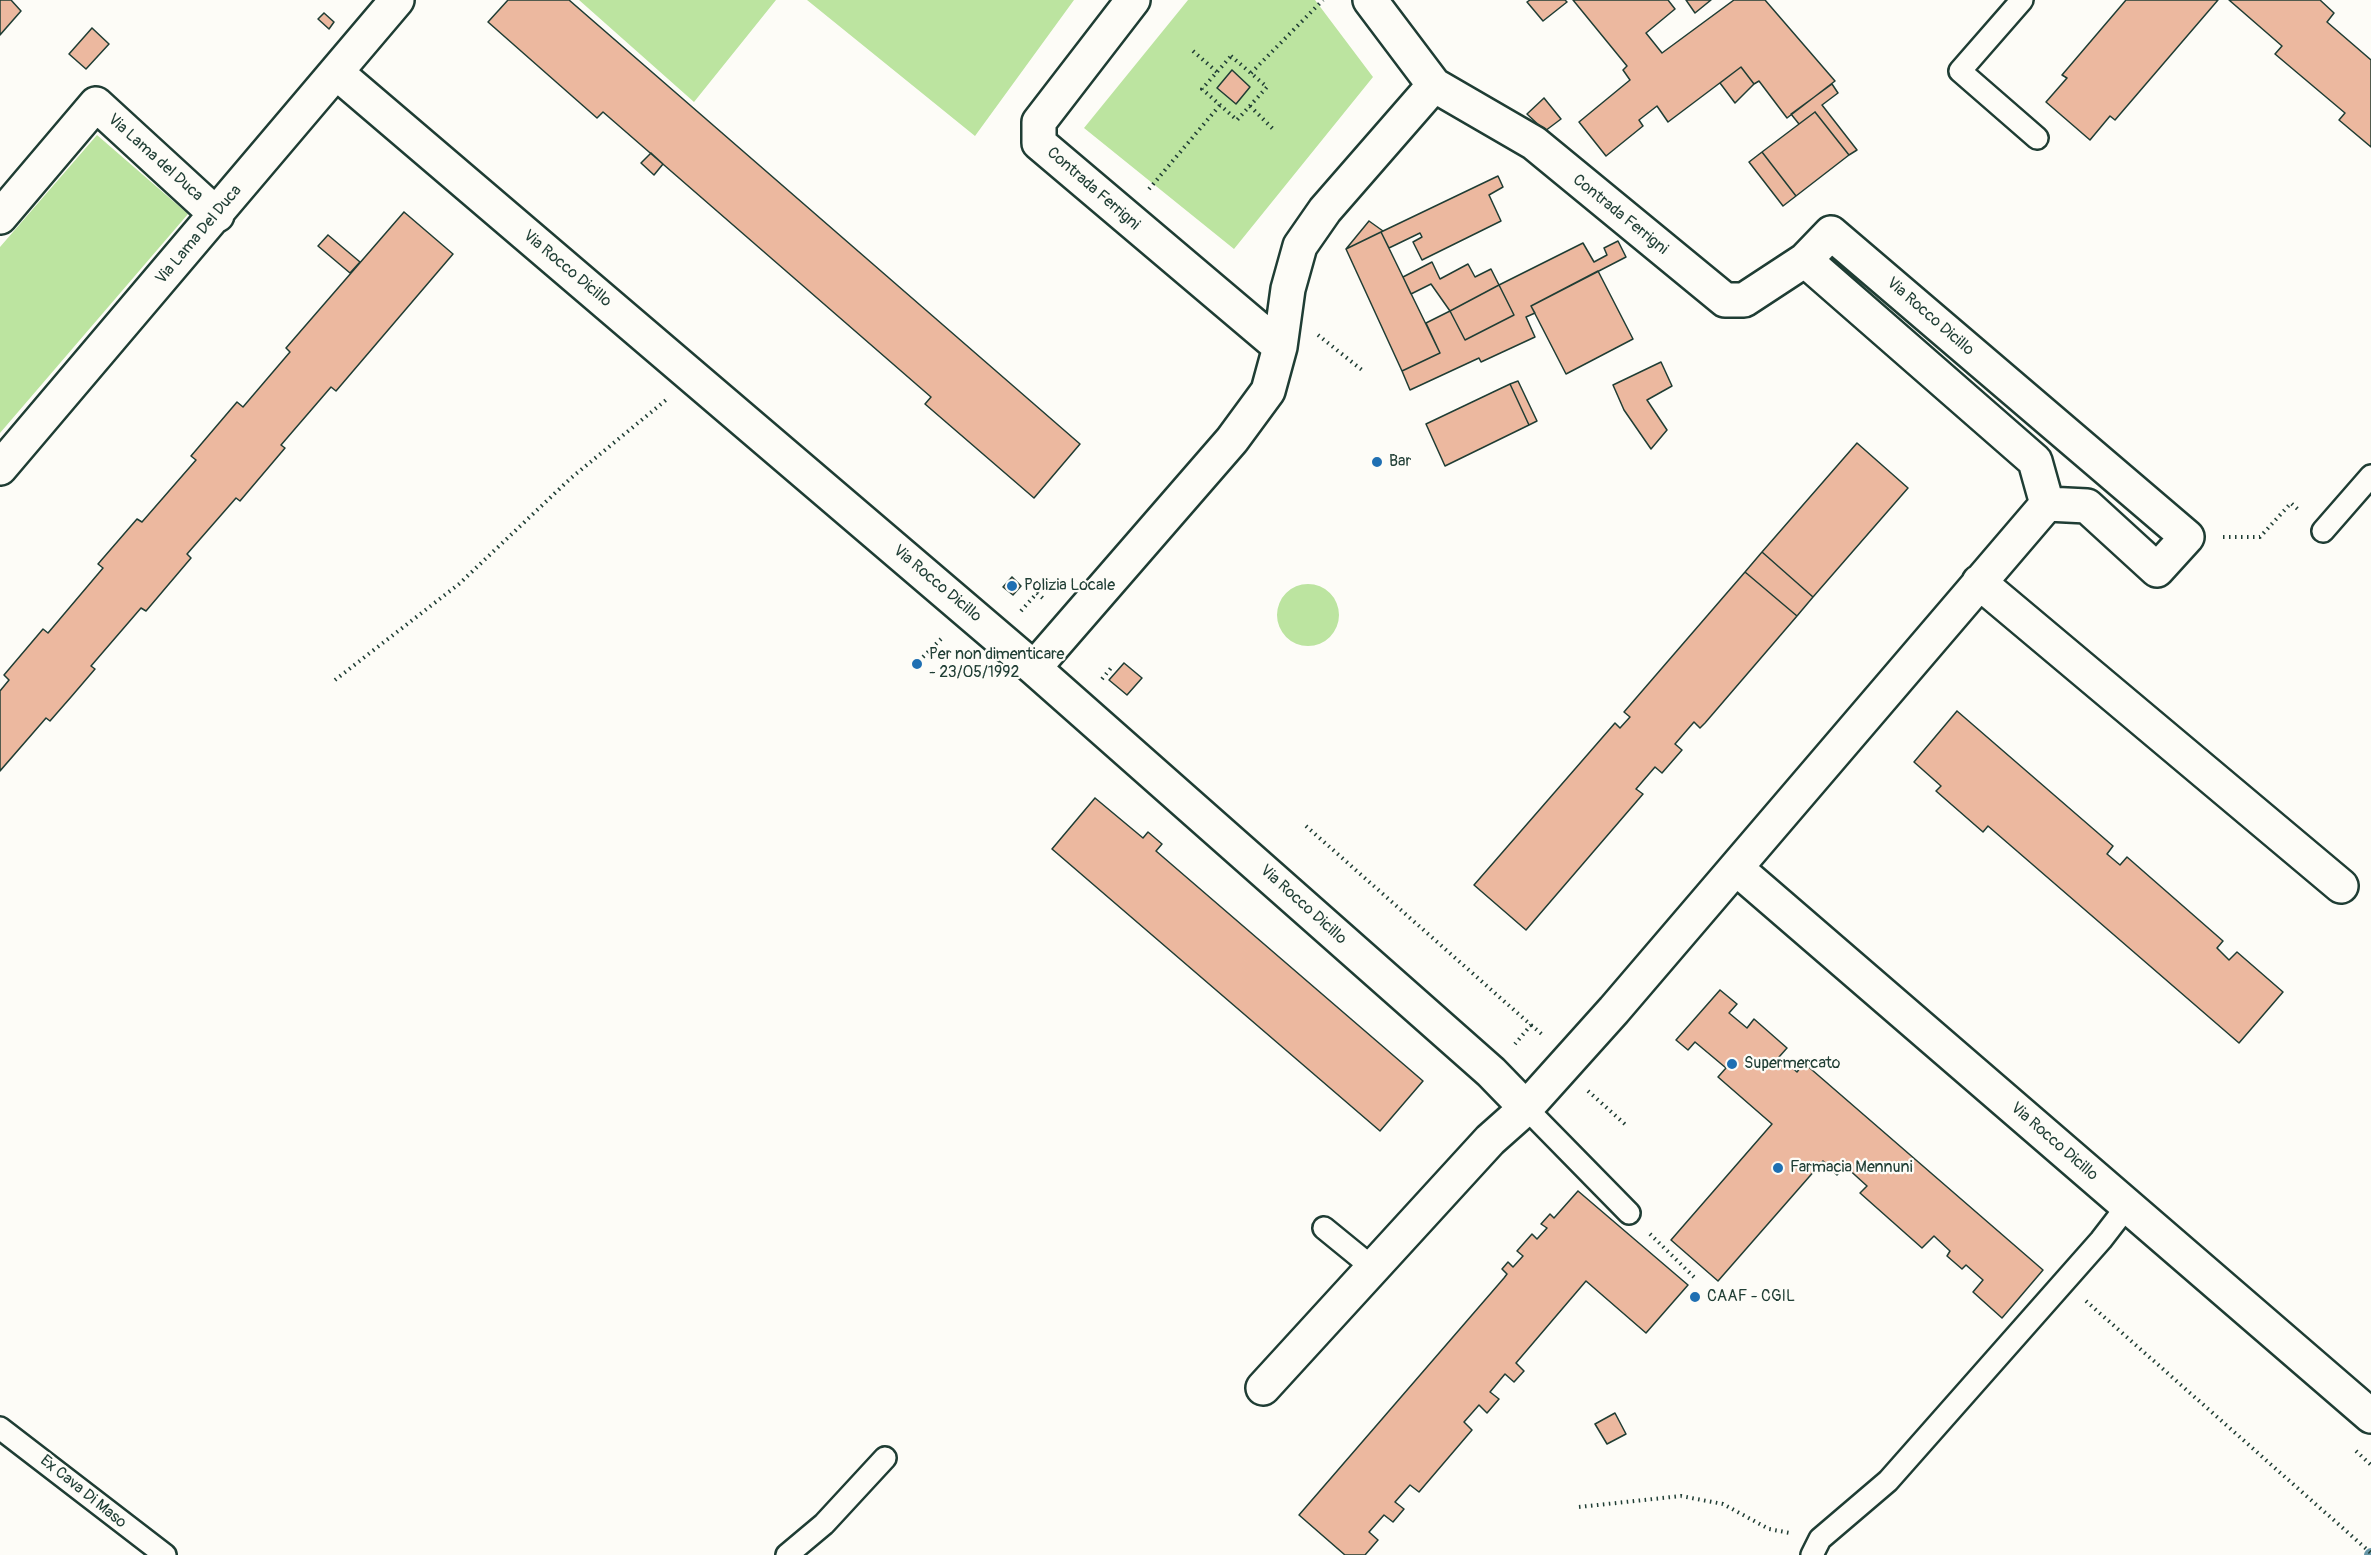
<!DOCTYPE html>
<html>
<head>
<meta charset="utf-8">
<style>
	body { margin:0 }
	canvas { display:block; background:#fdfcf7 }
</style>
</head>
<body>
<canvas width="2371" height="1555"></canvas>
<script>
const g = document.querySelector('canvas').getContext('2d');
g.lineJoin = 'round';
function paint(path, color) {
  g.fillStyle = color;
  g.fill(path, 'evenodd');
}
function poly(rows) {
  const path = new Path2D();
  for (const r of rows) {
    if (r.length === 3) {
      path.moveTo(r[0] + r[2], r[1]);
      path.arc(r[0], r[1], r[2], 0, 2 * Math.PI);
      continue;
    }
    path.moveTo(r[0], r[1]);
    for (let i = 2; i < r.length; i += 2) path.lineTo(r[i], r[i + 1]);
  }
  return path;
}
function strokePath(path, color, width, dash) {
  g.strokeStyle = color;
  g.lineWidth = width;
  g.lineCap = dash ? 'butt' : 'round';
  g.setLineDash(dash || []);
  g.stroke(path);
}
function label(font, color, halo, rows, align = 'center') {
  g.font = font + ' Pangolin,sans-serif';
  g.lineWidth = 4.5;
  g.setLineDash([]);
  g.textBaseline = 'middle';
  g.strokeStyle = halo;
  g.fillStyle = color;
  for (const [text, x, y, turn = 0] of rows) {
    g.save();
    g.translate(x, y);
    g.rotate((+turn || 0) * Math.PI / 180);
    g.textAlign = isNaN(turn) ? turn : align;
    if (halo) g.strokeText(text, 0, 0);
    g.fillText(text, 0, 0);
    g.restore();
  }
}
paint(poly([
	[579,0,776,0,694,102],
	[807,0,1074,0,975,136],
	[1188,0,1315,0,1373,77,1234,249,1084,128],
	[97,135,188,214,0,433,0,247],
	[1308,615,31]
]), '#bce4a0');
strokePath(poly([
	[2370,1555,2371,1554]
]), '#6596a7', 12);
const building = poly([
	[0,0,11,0,21,11,0,35,0,0],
	[508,0,569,0,1080,444,1034,498,925,404,931,397,603,112,597,118,488,22,508,0],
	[1530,0,1565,0,1567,2,1543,21,1527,2,1530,0],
	[1573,0,1668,0,1675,9,1646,33,1662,53,1734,0,1765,0,1835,81,1787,118,1759,81,1754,84,1741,67,1668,122,1657,106,1639,120,1643,126,1606,156,1579,122,1630,80,1623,70,1627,66,1573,0],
	[1686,0,1711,0,1695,13,1686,0],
	[2126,0,2218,0,2115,120,2110,116,2090,140,2046,102,2067,78,2062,75,2126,0],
	[2229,0,2320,0,2334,13,2327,22,2371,60,2371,147,2339,120,2345,113,2275,54,2282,46,2229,0],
	[324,13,334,22,329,29,318,19,324,13],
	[92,28,109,44,86,69,69,54,92,28],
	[1741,67,1754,84,1735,103,1720,83,1741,67],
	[1232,70,1250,87,1236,104,1217,88,1232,70],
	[1832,84,1838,93,1822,105,1857,150,1849,155,1815,112,1799,124,1791,114,1832,84],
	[1544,98,1561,119,1545,131,1527,114,1544,98],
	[1815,112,1849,155,1796,196,1762,152,1815,112],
	[1762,152,1796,196,1783,206,1749,162,1762,152],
	[651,153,663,164,654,175,641,163,651,153],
	[1498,176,1503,187,1489,195,1501,221,1422,260,1413,242,1422,237,1420,233,1389,248,1381,232,1498,176],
	[404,212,453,254,336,391,331,387,281,445,285,448,240,501,236,498,187,554,191,558,146,611,141,608,91,666,95,669,71,697,50,721,46,718,0,771,0,691,9,680,4,675,43,629,48,633,103,568,98,564,137,519,142,522,196,460,191,456,237,402,243,407,290,352,286,348,404,212],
	[1369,221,1383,231,1346,249,1369,221],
	[1381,232,1440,353,1402,371,1346,249,1381,232],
	[328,235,360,262,350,273,318,246,328,235],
	[1618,241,1626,257,1531,306,1535,313,1526,317,1535,337,1481,362,1479,358,1410,390,1402,371,1440,353,1426,323,1450,311,1465,340,1514,315,1499,285,1583,243,1594,262,1607,255,1604,248,1618,241],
	[1432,262,1440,279,1468,264,1475,277,1491,269,1499,285,1450,311,1431,284,1411,294,1403,277,1432,262],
	[1598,271,1633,339,1566,374,1531,306,1598,271],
	[1499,285,1514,315,1465,340,1450,311,1499,285],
	[1661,362,1672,386,1647,400,1667,430,1651,449,1624,410,1613,385,1661,362],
	[1518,381,1537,421,1529,425,1510,384,1518,381],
	[1510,384,1529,425,1445,466,1426,424,1510,384],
	[1857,443,1908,488,1813,597,1762,552,1857,443],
	[1762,552,1813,597,1797,616,1745,572,1762,552],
	[1745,572,1797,616,1705,723,1700,728,1694,722,1675,744,1682,750,1662,773,1655,767,1636,789,1643,794,1526,930,1474,885,1615,723,1620,728,1630,717,1624,712,1745,572],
	[1012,577,1021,586,1013,595,1003,587,1012,577],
	[1124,663,1142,678,1127,695,1109,680,1124,663],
	[1957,711,2113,846,2107,854,2120,865,2127,857,2223,941,2217,948,2229,960,2237,952,2283,992,2239,1043,1988,826,1983,832,1936,791,1941,786,1914,762,1957,711],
	[1095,798,1143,838,1148,832,1162,844,1156,851,1423,1081,1380,1131,1052,849,1095,798],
	[1720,990,1737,1004,1729,1013,1747,1028,1754,1019,1787,1048,1779,1057,1797,1072,1804,1063,2043,1270,2002,1318,1973,1292,1983,1280,1966,1265,1962,1269,1947,1256,1950,1251,1934,1236,1922,1248,1860,1193,1867,1186,1845,1166,1837,1175,1823,1161,1718,1281,1671,1240,1772,1124,1718,1077,1726,1068,1695,1042,1688,1050,1676,1040,1720,990],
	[1578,1191,1688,1285,1646,1333,1586,1281,1516,1363,1524,1371,1514,1382,1505,1374,1490,1392,1499,1399,1487,1413,1479,1405,1464,1422,1472,1430,1419,1492,1410,1485,1395,1502,1404,1509,1393,1522,1384,1515,1369,1532,1378,1540,1365,1555,1345,1555,1299,1515,1504,1278,1507,1274,1502,1269,1508,1262,1513,1267,1523,1256,1517,1251,1532,1234,1537,1239,1547,1228,1541,1224,1550,1214,1554,1218,1578,1191],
	[1615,1413,1626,1434,1607,1444,1595,1424,1615,1413]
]);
paint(building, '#ecb89f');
strokePath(building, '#1f3d34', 1.5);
const lane = poly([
	[2022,0,1960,71,2037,138],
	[2323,531,2371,476],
	[1526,1108,1629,1213],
	[1324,1228,1373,1268],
	[0,1428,165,1555],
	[787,1555,824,1524,885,1458],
	[1812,1555,1820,1539,1888,1481,2101,1240,2128,1205]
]);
const street = poly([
	[1133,0,1039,122,1039,143,1280,347],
	[337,73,1034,668,1491,1072,1526,1108],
	[1434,85,1534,143,1725,300,1744,300,1805,260],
	[0,217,96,104,217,215],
	[1831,233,2187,537,2157,570,2087,506,2047,504,2035,461,1805,260,1831,233],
	[0,468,397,0],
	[1979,582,2341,886],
	[1034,668,1232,440,1268,391,1280,347,1288,289,1300,246,1325,210,1434,85,1370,0],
	[1736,868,2371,1416],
	[1263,1388,1490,1140,1526,1108,1614,1010,2047,504]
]);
strokePath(lane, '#1f3d34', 26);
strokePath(street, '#1f3d34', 38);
strokePath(poly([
	[1193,51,1217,72],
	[1231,56,1267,87,1237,120,1202,89,1231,56],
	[1251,73,1323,0],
	[1250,106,1273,129],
	[1149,189,1220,105],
	[1318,335,1362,370],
	[2223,537,2260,537,2291,503,2300,511],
	[1021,611,1037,593,1045,600],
	[923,657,941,639],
	[1102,679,1111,668],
	[335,680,459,584,571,478,666,400],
	[1306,826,1531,1025,1515,1044],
	[1531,1025,1544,1036],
	[1588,1091,1628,1127],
	[1650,1234,1697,1280],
	[2086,1301,2371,1553],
	[2356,1451,2371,1465],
	[1579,1507,1681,1496,1723,1504,1769,1529,1790,1533]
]), '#1f3d34', 4, [1.5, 4.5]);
strokePath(lane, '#fdfcf7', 21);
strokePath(street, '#fdfcf7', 33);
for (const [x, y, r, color] of [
	[1377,462,6,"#1f6fb2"],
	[1012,586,6,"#1f6fb2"],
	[917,664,6,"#1f6fb2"],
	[1732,1064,6,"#1f6fb2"],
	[1778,1168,6,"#1f6fb2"],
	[1695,1297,6,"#1f6fb2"]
]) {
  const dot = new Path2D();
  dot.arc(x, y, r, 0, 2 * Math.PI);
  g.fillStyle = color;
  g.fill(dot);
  strokePath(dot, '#fdfcf7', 2);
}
label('16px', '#1f3d34', '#fdfcf7', [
	["Via Lama del Duca",155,158,42],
	["Contrada Ferrigni",1093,189,41],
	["Contrada Ferrigni",1620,215,39],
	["Via Lama Del Duca",199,235,-50],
	["Via Rocco Dicillo",567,269,40],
	["Via Rocco Dicillo",1930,317,41],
	["Via Rocco Dicillo",937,584,40],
	["Via Rocco Dicillo",1303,905,42],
	["Via Rocco Dicillo",2054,1142,41],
	["Ex Cava Di Maso",83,1492,39]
]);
label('16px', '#1f3d34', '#fdfcf7', [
	["Bar",1389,462],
	["Polizia Locale",1024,586],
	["Per non dimenticare",929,655],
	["- 23/05/1992",929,673],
	["Supermercato",1744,1064],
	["Farmacia Mennuni",1790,1168],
	["CAAF - CGIL",1707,1297]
], 'left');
</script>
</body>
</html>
